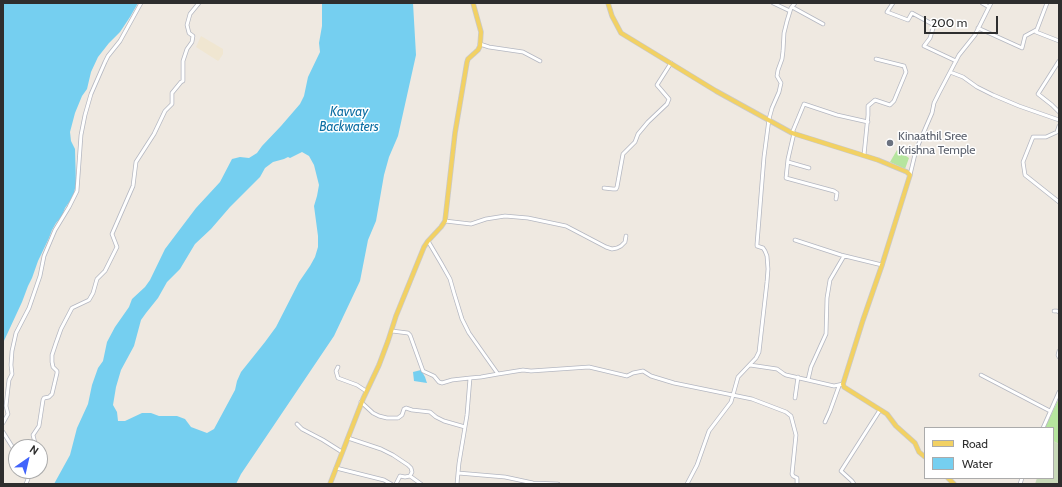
<!DOCTYPE html>
<html>
<head>
<meta charset="utf-8">
<style>
	body { margin:0 }
	#map { position:relative; width:1062px; height:487px; overflow:hidden; background:#efe9e1; font-family:Cabin,sans-serif }
	canvas { display:block }
	.frame { position:absolute; inset:0; border:4px solid #2e2e2e; pointer-events:none }
	.legend { position:absolute; left:924px; top:427px; width:130px; height:52px; box-sizing:border-box; background:#fff; border:1px solid #ababab; margin:0; padding:5px 7px; list-style:none; font-size:12px; color:#2e2e2e }
	.legend li { display:flex; align-items:center; gap:8px; height:20px }
	.legend b { width:20px; border:1px solid #ababab }
	.north { position:absolute; left:8px; top:439px; width:40px; height:40px; box-sizing:border-box; background:#fff; border:1px solid #ababab; border-radius:50%; rotate:34deg; font-size:11px; font-weight:700; line-height:16px; text-align:center; color:#2e2e2e }
	.north::after { content:''; display:block; margin:auto; width:14px; height:18px; background:#4264fb; clip-path:polygon(50% 0,100% 100%,50% 72%,0 100%) }
	.scale { position:absolute; left:924px; top:16px; width:74px; height:18px; box-sizing:border-box; border:2px solid #2e2e2e; border-top:0; padding-left:5px; font-size:12px; line-height:14px; white-space:nowrap; color:#2e2e2e; -webkit-text-stroke:3px #fff; paint-order:stroke }
</style>
</head>
<body>
<div id="map">
<canvas width="1062" height="487"></canvas>
<div class="frame"></div>
<ul class="legend">
<li><b style="height:5px;background:#f2d163"></b>Road</li>
<li><b style="height:11px;background:#75cff0"></b>Water</li>
</ul>
<div class="north">N</div>
<div class="scale">200 m</div>
</div>
<script>
const g = document.querySelector('canvas').getContext('2d');
g.lineJoin = 'round';
function paint(path, color) {
  g.fillStyle = color;
  g.fill(path, 'evenodd');
}
function poly(rows) {
  const path = new Path2D();
  for (const r of rows) {
    path.moveTo(r[0], r[1]);
    for (let i = 2; i < r.length; i += 2) path.lineTo(r[i], r[i + 1]);
  }
  return path;
}
function strokePath(path, color, width, dash) {
  g.strokeStyle = color;
  g.lineWidth = width;
  g.lineCap = dash ? 'butt' : 'round';
  g.setLineDash(dash || []);
  g.stroke(path);
}
function label(font, color, halo, rows, align = 'center') {
  g.font = font + ' Cabin,sans-serif';
  g.lineWidth = 3;
  g.setLineDash([]);
  g.textBaseline = 'middle';
  g.strokeStyle = halo;
  g.fillStyle = color;
  for (const [text, x, y, turn = 0] of rows) {
    g.save();
    g.translate(x, y);
    g.rotate((+turn || 0) * Math.PI / 180);
    g.textAlign = isNaN(turn) ? turn : align;
    if (halo) g.strokeText(text, 0, 0);
    g.fillText(text, 0, 0);
    g.restore();
  }
}
paint(poly([
	[201,36,223,49,223,54,219,60,218,61,196,47]
]), '#f0e6d1');
paint(poly([
	[897,150,909,158,905,169,890,162],
	[1059,398,1059,444,1053,441,1053,428,1045,428]
]), '#b6e59e');
paint(poly([
	[1053,441,1059,444,1059,484,1035,484,1037,478,1053,478]
]), '#c8d9b8');
paint(poly([
	[3,3,138,3,130,17,120,32,109,43,98,57,91,72,87,89,82,96,75,113,70,132,71,141,75,149,76,184,74,193,70,201,65,208,62,216,56,223,52,230,49,238,38,261,32,278,28,286,22,302,3,343],
	[322,3,413,3,416,55,398,136,389,157,384,175,376,221,368,240,360,281,334,336,241,474,236,484,54,484,70,455,77,428,88,404,92,385,98,368,103,361,107,342,115,327,129,307,132,299,145,287,150,280,165,249,196,208,220,182,232,159,240,157,249,158,257,153,262,146,281,126,300,104,304,96,308,77,320,52,319,43,322,26],
	[302,152,309,156,314,165,319,185,317,196,314,206,318,236,318,247,315,257,310,266,299,282,276,327,265,342,241,372,237,381,235,390,214,429,207,433,191,427,185,419,177,416,159,416,151,413,142,413,125,421,118,421,117,412,113,405,116,387,121,370,134,346,141,320,146,313,158,298,167,282,180,269,195,244,211,229,230,207,260,177,265,168,273,162,284,159,288,157,290,158],
	[421,370,425,377,427,383,414,381,413,372]
]), '#75cff0');
const minor = poly([
	[773,3,790,11],
	[893,3,887,12,908,20,912,13,934,25,930,38,924,46,956,61],
	[982,3,989,7],
	[1047,3,1036,32,1059,41],
	[792,7,823,24],
	[978,28,1022,48,1025,36,1036,30],
	[480,44,489,47,523,52,540,61],
	[1059,61,1038,94,1052,105,1059,112],
	[950,72,963,77,977,87,993,95,1019,106,1059,120],
	[1059,126,1057,132,1046,137,1033,137,1023,162,1025,175,1059,202],
	[792,133,804,104,837,115,868,122],
	[794,133,788,159,786,178,834,191,837,193,836,199],
	[864,155,868,115,868,106,875,100,890,105,894,101,906,72,904,66,876,59],
	[788,162,809,168],
	[910,175,916,150,932,113,934,103,939,93,959,55,975,35,991,3],
	[604,188,613,189,616,189,617,187,623,154,635,142,638,134,648,122,667,104,669,99,657,85,671,63],
	[445,221,471,224,486,219,505,216,528,218,566,226,606,247,612,249,617,248,621,246,625,242,626,236],
	[795,240,841,255,882,265],
	[428,241,441,263,450,279,454,293,462,319,469,333,498,374,481,377,470,378,467,415,459,463,458,473],
	[1054,311,1057,311,1059,312],
	[392,331,408,333,410,335,423,371,434,376,439,382,442,383,452,380,470,378],
	[1059,351,1058,355,1059,357],
	[750,365,777,369,784,374,786,375,808,380,834,386,843,384],
	[338,367,336,371,338,378,357,385,366,391],
	[498,374,523,370,531,371,589,367,627,376,633,373,643,371,651,376,674,383,752,399,786,412,791,416,796,435,792,474,793,476,797,478,797,484],
	[981,375,1050,411],
	[808,380,811,367,826,334,827,298,830,280,844,256],
	[795,398,798,377],
	[361,402,373,413,379,416,387,418,398,418,402,415,404,409,406,408,412,410,430,412,436,417,444,421,465,427],
	[825,422,830,411,839,386],
	[3,423,8,414,6,406,8,388,9,380,12,374,11,365,12,351,16,333,29,308,40,276,44,256,55,230,69,207,77,191,81,135,85,115,91,94,105,62,108,56,120,41,141,3],
	[297,424,302,429,323,440,342,452],
	[1043,428,1059,392],
	[3,432,13,448,16,449],
	[348,438,381,449,393,455,408,465,411,468,412,472,410,476,405,477,400,476,396,484],
	[36,447,33,435,39,426,43,400,44,398,49,397,52,394,57,373,57,371,53,367,52,362,52,355,56,343,61,329,72,308,89,300,93,293,97,279,105,271,117,247,112,234,133,186,136,162,154,134,165,111,172,104,172,93,181,82,183,81,183,61,187,49,192,42,193,36,189,33,187,25,190,14,199,3],
	[336,468,384,480,391,484],
	[410,476,421,484],
	[26,484,31,471],
	[457,484,458,473,505,477,533,483,558,484],
	[687,484,697,465,709,431,731,402,738,377,756,358,759,352,767,282,768,269,767,256,765,251,763,248,757,246,757,244,764,157,769,119,772,108,779,92,781,83,777,76,778,70,782,59,783,51,784,33,787,21,791,8,795,3],
	[854,484,852,481,841,471,880,410],
	[1020,484,1022,478]
]);
const major = poly([
	[608,3,612,16,621,33,716,91,792,133,878,160,907,172,910,175,882,265,863,320,843,384,844,387,887,414,896,426,915,443,919,452,925,457],
	[948,478,954,484],
	[330,484,363,399,379,365,388,341,396,316,424,247,428,241,441,227,445,221,455,133,467,62,468,59,478,50,480,46,481,32,473,3]
]);
strokePath(minor, '#b4b7c1', 4.5);
strokePath(major, '#c9c9c9', 5.5);
strokePath(minor, '#fff', 3);
strokePath(major, '#f2d163', 4);
for (const [x, y, r, color] of [
	[890,143,4,"#6b7280"]
]) {
  const dot = new Path2D();
  dot.arc(x, y, r, 0, 2 * Math.PI);
  g.fillStyle = color;
  g.fill(dot);
  strokePath(dot, '#fff', 1.5);
}
label('12px', '#5b616d', '#fff', [
	["Kinaathil Sree",898,136],
	["Krishna Temple",898,150]
], 'left');
label('italic 13px', '#0d6fa3', '#fff', [
	["Kavvay",349,112],
	["Backwaters",349,127]
]);
</script>
</body>
</html>
